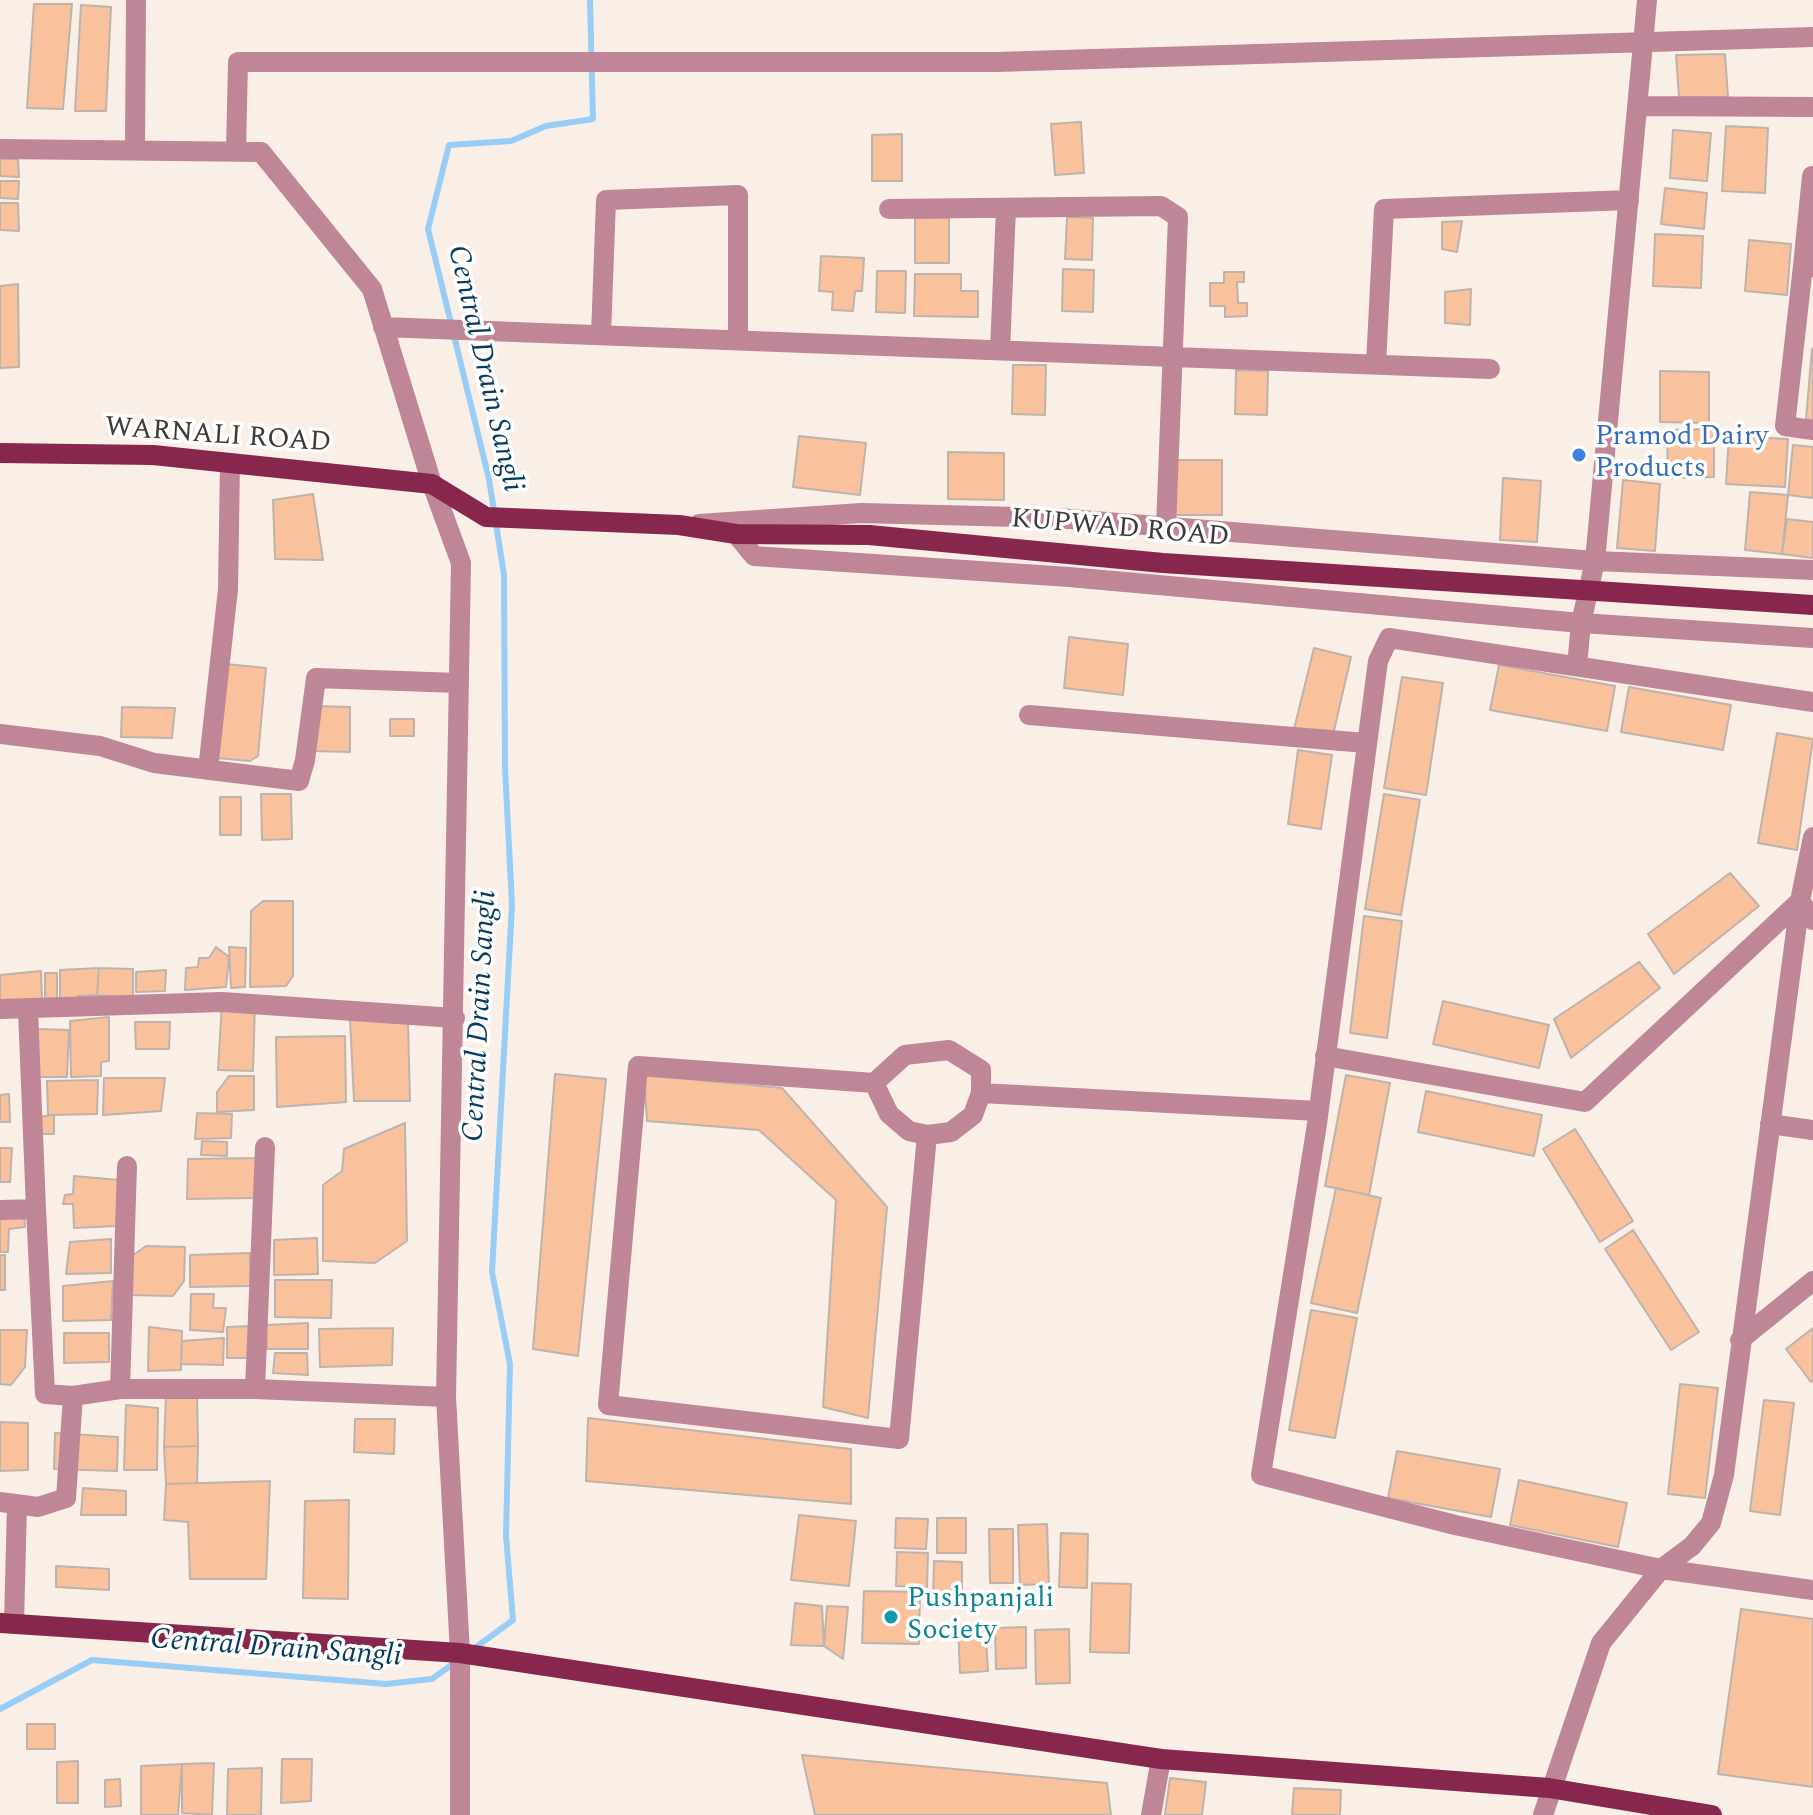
<!DOCTYPE html>
<html>
<head>
<meta charset="utf-8">
<style>
	body { margin:0 }
	canvas { display:block; background:#faefe7 }
</style>
</head>
<body>
<canvas width="1813" height="1815"></canvas>
<script>
const g = document.querySelector('canvas').getContext('2d');
g.lineJoin = 'round';
function poly(rows) {
  const path = new Path2D();
  for (const r of rows) {
    path.moveTo(r[0], r[1]);
    for (let i = 2; i < r.length; i += 2) path.lineTo(r[i], r[i + 1]);
  }
  return path;
}
function strokePath(path, color, width, dash) {
  g.strokeStyle = color;
  g.lineWidth = width;
  g.lineCap = dash ? 'butt' : 'round';
  g.setLineDash(dash || []);
  g.stroke(path);
}
function paint(path, color) {
  g.fillStyle = color;
  g.fill(path, 'evenodd');
}
function label(font, color, halo, rows, align = 'center') {
  g.font = font + ' Spectral,serif';
  g.lineWidth = 7;
  g.setLineDash([]);
  g.textBaseline = 'middle';
  g.strokeStyle = halo;
  g.fillStyle = color;
  for (const [text, x, y, turn = 0] of rows) {
    g.save();
    g.translate(x, y);
    g.rotate((+turn || 0) * Math.PI / 180);
    g.textAlign = isNaN(turn) ? turn : align;
    if (halo) g.strokeText(text, 0, 0);
    g.fillText(text, 0, 0);
    g.restore();
  }
}
strokePath(poly([
	[472,1650,513,1620,506,1536,510,1364,492,1272,512,905,505,768,504,575,489,479,428,229,449,145,511,141,546,126,593,119,590,0],
	[0,1709,92,1660,386,1684,432,1679,457,1661]
]), '#98cdf6', 6);
const building = poly([
	[34,4,72,4,63,109,27,108,34,4],
	[81,5,111,7,106,111,75,111,81,5],
	[1725,54,1728,97,1679,97,1676,55,1725,54],
	[1081,122,1084,173,1055,175,1051,124,1081,122],
	[1726,126,1768,128,1765,193,1722,191,1726,126],
	[1673,130,1711,133,1707,181,1670,178,1673,130],
	[902,134,902,181,872,181,872,135,902,134],
	[0,159,18,159,19,177,0,176,0,159],
	[0,181,19,181,18,199,0,198,0,181],
	[1665,188,1707,193,1704,229,1661,224,1665,188],
	[0,203,18,203,19,231,0,230,0,203],
	[1067,217,1093,218,1092,260,1065,259,1067,217],
	[915,218,949,218,949,263,915,263,915,218],
	[1462,221,1457,252,1442,249,1442,222,1462,221],
	[1655,234,1703,236,1701,288,1653,286,1655,234],
	[1749,240,1791,244,1787,295,1745,291,1749,240],
	[821,256,864,258,862,291,855,291,853,311,832,310,833,292,819,291,821,256],
	[1063,269,1094,270,1093,312,1062,311,1063,269],
	[877,271,906,271,905,313,876,312,877,271],
	[1224,272,1244,272,1244,282,1237,282,1238,303,1247,303,1247,316,1225,317,1225,306,1210,306,1210,283,1224,283,1224,272],
	[915,274,961,274,961,291,978,291,978,317,914,316,915,274],
	[18,284,19,367,0,368,0,286,18,284],
	[1471,289,1470,325,1445,323,1445,292,1471,289],
	[1812,349,1813,349,1813,420,1806,419,1812,349],
	[1013,365,1046,365,1045,415,1012,414,1013,365],
	[1236,370,1268,371,1267,415,1235,414,1236,370],
	[1660,371,1709,372,1709,423,1660,422,1660,371],
	[1714,429,1714,477,1668,478,1667,430,1714,429],
	[799,436,866,443,860,495,793,487,799,436],
	[1729,436,1788,439,1785,487,1726,484,1729,436],
	[1793,445,1813,447,1813,498,1788,495,1793,445],
	[948,452,1004,453,1004,500,948,499,948,452],
	[1173,460,1222,460,1222,515,1173,515,1173,460],
	[1503,478,1541,481,1537,542,1500,540,1503,478],
	[1623,480,1660,484,1655,551,1617,548,1623,480],
	[1750,492,1788,495,1782,554,1745,550,1750,492],
	[313,494,323,560,275,559,273,500,313,494],
	[1787,519,1813,522,1813,558,1782,554,1787,519],
	[1069,637,1128,644,1123,695,1064,688,1069,637],
	[1314,648,1351,657,1332,739,1294,729,1314,648],
	[226,664,266,668,258,756,250,761,217,758,226,664],
	[1499,665,1615,686,1607,731,1490,710,1499,665],
	[1402,677,1443,683,1426,795,1384,788,1402,677],
	[1629,687,1731,705,1723,750,1621,732,1629,687],
	[316,706,350,707,350,752,312,751,316,706],
	[122,707,175,708,172,738,121,737,122,707],
	[390,719,414,719,414,736,390,736,390,719],
	[1777,733,1813,739,1797,850,1758,843,1777,733],
	[1298,750,1332,755,1321,829,1288,824,1298,750],
	[261,794,291,794,292,839,262,840,261,794],
	[1384,794,1420,800,1401,915,1365,909,1384,794],
	[220,797,241,797,241,835,220,835,220,797],
	[1730,873,1759,906,1674,974,1648,934,1730,873],
	[263,901,293,901,293,976,286,986,250,987,251,911,263,901],
	[1364,916,1402,921,1387,1038,1350,1033,1364,916],
	[216,947,229,957,226,987,185,990,186,968,198,967,199,958,209,958,216,947],
	[229,947,246,948,245,987,231,988,229,947],
	[1639,962,1660,988,1571,1058,1554,1019,1639,962],
	[99,968,97,995,78,996,78,1001,60,1000,60,970,99,968],
	[99,968,133,969,133,998,97,995,99,968],
	[166,970,165,991,136,992,136,972,166,970],
	[41,971,42,999,0,1002,0,975,41,971],
	[45,973,57,973,57,999,45,999,45,973],
	[1443,1001,1549,1025,1539,1068,1433,1044,1443,1001],
	[222,1002,255,1004,253,1071,218,1070,222,1002],
	[109,1017,109,1061,101,1062,101,1076,71,1077,70,1021,109,1017],
	[350,1019,408,1023,410,1101,354,1101,350,1019],
	[135,1022,170,1022,169,1049,136,1049,135,1022],
	[37,1029,69,1030,67,1077,37,1077,37,1029],
	[345,1036,346,1102,277,1107,276,1037,345,1036],
	[555,1074,606,1079,578,1356,533,1349,555,1074],
	[644,1075,782,1088,887,1207,868,1418,823,1407,836,1200,759,1130,647,1121,644,1075],
	[1346,1075,1390,1083,1369,1195,1325,1186,1346,1075],
	[229,1076,254,1076,254,1110,217,1112,217,1092,229,1076],
	[104,1078,165,1078,161,1111,103,1115,104,1078],
	[98,1080,97,1114,48,1115,47,1081,98,1080],
	[1426,1091,1542,1115,1534,1156,1418,1132,1426,1091],
	[9,1094,10,1122,0,1122,0,1095,9,1094],
	[197,1113,232,1114,231,1138,195,1139,197,1113],
	[54,1115,54,1134,38,1134,37,1117,54,1115],
	[405,1123,407,1241,375,1263,323,1261,323,1185,342,1171,344,1149,405,1123],
	[1575,1129,1633,1221,1600,1242,1543,1149,1575,1129],
	[202,1141,227,1142,227,1156,201,1155,202,1141],
	[0,1148,12,1148,10,1182,0,1182,0,1148],
	[258,1158,254,1198,187,1199,188,1159,258,1158],
	[74,1176,119,1180,116,1226,74,1228,73,1204,63,1204,65,1195,73,1194,74,1176],
	[1336,1188,1381,1198,1357,1313,1311,1303,1336,1188],
	[0,1215,24,1215,25,1227,9,1229,8,1252,0,1252,0,1215],
	[1633,1230,1699,1332,1671,1350,1605,1249,1633,1230],
	[317,1238,318,1274,274,1275,274,1240,317,1238],
	[111,1239,111,1273,66,1274,70,1242,111,1239],
	[146,1246,185,1247,184,1281,173,1296,128,1295,129,1258,146,1246],
	[250,1253,250,1286,190,1287,190,1255,250,1253],
	[0,1255,5,1255,5,1290,0,1290,0,1255],
	[275,1280,332,1280,331,1318,275,1317,275,1280],
	[113,1281,111,1320,63,1321,63,1286,113,1281],
	[191,1294,214,1294,213,1308,226,1308,223,1332,190,1330,191,1294],
	[1311,1310,1357,1318,1335,1438,1289,1430,1311,1310],
	[308,1323,308,1349,267,1349,266,1325,308,1323],
	[251,1326,249,1358,227,1358,227,1327,251,1326],
	[149,1327,182,1331,181,1370,148,1371,149,1327],
	[393,1328,392,1365,320,1367,319,1329,393,1328],
	[1813,1328,1813,1380,1811,1382,1786,1349,1813,1328],
	[0,1330,27,1330,25,1367,11,1385,0,1384,0,1330],
	[64,1333,109,1333,109,1362,64,1363,64,1333],
	[224,1338,223,1365,181,1364,182,1341,224,1338],
	[275,1353,307,1353,308,1375,273,1373,275,1353],
	[1680,1384,1718,1388,1705,1498,1668,1494,1680,1384],
	[197,1393,198,1446,164,1447,166,1397,197,1393],
	[1764,1400,1794,1403,1780,1515,1750,1511,1764,1400],
	[126,1405,158,1408,157,1470,124,1470,126,1405],
	[588,1418,851,1449,851,1504,586,1481,588,1418],
	[355,1419,395,1419,394,1454,354,1452,355,1419],
	[0,1422,28,1423,28,1470,0,1471,0,1422],
	[55,1433,118,1437,117,1471,54,1469,55,1433],
	[198,1446,197,1483,166,1484,164,1447,198,1446],
	[1397,1451,1500,1469,1491,1517,1388,1498,1397,1451],
	[1519,1480,1627,1503,1618,1547,1510,1525,1519,1480],
	[270,1481,266,1579,190,1579,188,1522,164,1520,166,1484,270,1481],
	[83,1488,126,1491,126,1515,81,1515,83,1488],
	[349,1500,348,1599,303,1598,305,1501,349,1500],
	[799,1515,856,1521,849,1586,791,1580,799,1515],
	[896,1518,928,1519,926,1549,895,1548,896,1518],
	[937,1518,966,1518,966,1553,937,1553,937,1518],
	[1047,1524,1049,1584,1020,1585,1018,1525,1047,1524],
	[989,1529,1013,1529,1013,1583,990,1583,989,1529],
	[1061,1533,1088,1534,1087,1588,1059,1587,1061,1533],
	[897,1552,928,1553,927,1587,896,1586,897,1552],
	[934,1561,962,1562,962,1601,933,1600,934,1561],
	[56,1566,109,1569,109,1590,56,1587,56,1566],
	[1092,1583,1131,1584,1129,1653,1090,1652,1092,1583],
	[864,1591,920,1592,919,1644,862,1643,864,1591],
	[795,1603,822,1606,824,1646,791,1645,795,1603],
	[827,1606,848,1607,843,1659,824,1646,827,1606],
	[1741,1609,1813,1619,1813,1787,1718,1774,1741,1609],
	[985,1623,988,1671,960,1673,958,1625,985,1623],
	[1026,1627,1026,1668,996,1669,995,1628,1026,1627],
	[1069,1629,1070,1683,1036,1684,1035,1630,1069,1629],
	[27,1724,55,1724,55,1749,27,1749,27,1724],
	[802,1755,1107,1783,1111,1815,815,1815,802,1755],
	[282,1759,312,1759,311,1801,281,1803,282,1759],
	[78,1761,78,1803,57,1803,57,1762,78,1761],
	[214,1763,212,1815,182,1813,182,1764,214,1763],
	[182,1764,178,1815,141,1815,141,1766,182,1764],
	[262,1768,261,1815,227,1815,228,1769,262,1768],
	[1170,1778,1206,1782,1202,1815,1165,1815,1170,1778],
	[120,1779,121,1806,105,1807,105,1780,120,1779],
	[1294,1788,1341,1790,1340,1815,1292,1815,1294,1788]
]);
paint(building, '#f9c29d');
strokePath(building, '#beb3ac', 2);
strokePath(poly([
	[1637,106,1813,107],
	[0,149,261,152,372,289,432,484,461,563,446,1397,460,1653,460,1815],
	[135,150,136,0],
	[236,151,238,62,996,62,1813,37],
	[1812,176,1803,266,1813,267],
	[889,209,1161,206,1178,217,1166,528],
	[1803,266,1785,426,1813,430],
	[383,327,1490,369],
	[601,335,606,200,738,195,738,340],
	[1000,350,1006,208],
	[1376,364,1384,209,1629,200],
	[699,524,861,513,1057,518,1595,561,1813,570],
	[736,534,754,556,1069,577,1581,623,1813,638],
	[1577,666,1581,623,1595,561,1647,0],
	[1813,702,1389,638,1378,661,1317,1124,1261,1475,1455,1525,1661,1569,1813,1590],
	[1029,715,1366,743],
	[0,734,100,746,154,763,299,781,305,760,316,678,458,683],
	[208,770,228,589,230,463],
	[0,1009,222,1002,455,1018],
	[1325,1056,1585,1102,1800,901,1813,920],
	[874,1083,889,1114,909,1131,927,1135],
	[981,1093,981,1070,949,1050,905,1055,874,1083,638,1066,608,1405,899,1439,927,1135,951,1132,973,1115,981,1093,1318,1111],
	[1770,1124,1813,1130],
	[36,1209,45,1394,73,1396,120,1389,255,1389,446,1397],
	[0,1210,36,1209,28,1010],
	[1740,1340,1813,1281],
	[120,1389,127,1166],
	[255,1389,265,1147],
	[0,1502,38,1507,66,1498,73,1396],
	[14,1624,17,1504],
	[1151,1815,1161,1759],
	[1543,1815,1601,1643,1661,1569,1692,1546,1711,1523,1724,1475,1800,901,1813,837]
]), '#be8696', 20);
strokePath(poly([
	[0,453,153,455,432,484,486,517,679,525,736,534,869,535],
	[0,1623,460,1653,1161,1759,1549,1788,1712,1815]
]), '#88274e', 20);
strokePath(poly([
	[869,535,1163,563,1813,605]
]), '#88274e', 20);
for (const [x, y, r, color] of [
	[1579,455,8,"#3f7fe0"],
	[891,1617,8,"#0f9aa8"]
]) {
  const dot = new Path2D();
  dot.arc(x, y, r, 0, 2 * Math.PI);
  g.fillStyle = color;
  g.fill(dot);
  strokePath(dot, '#fff', 3);
}
label('28px', '#3f3a37', '#fff', [
	["WARNALI ROAD",218,437,4],
	["KUPWAD ROAD",1120,530,5]
]);
label('28px', '#366cbe', '#fff', [
	["Pramod Dairy",1595,439],
	["Products",1595,471]
], 'left');
label('28px', '#0d838f', '#fff', [
	["Pushpanjali",907,1601],
	["Society",907,1633]
], 'left');
label('italic 30px', '#053c5d', '#fff', [
	["Central Drain Sangli",483,369,77],
	["Central Drain Sangli",482,1016,-87],
	["Central Drain Sangli",276,1650,4]
]);
</script>
</body>
</html>
